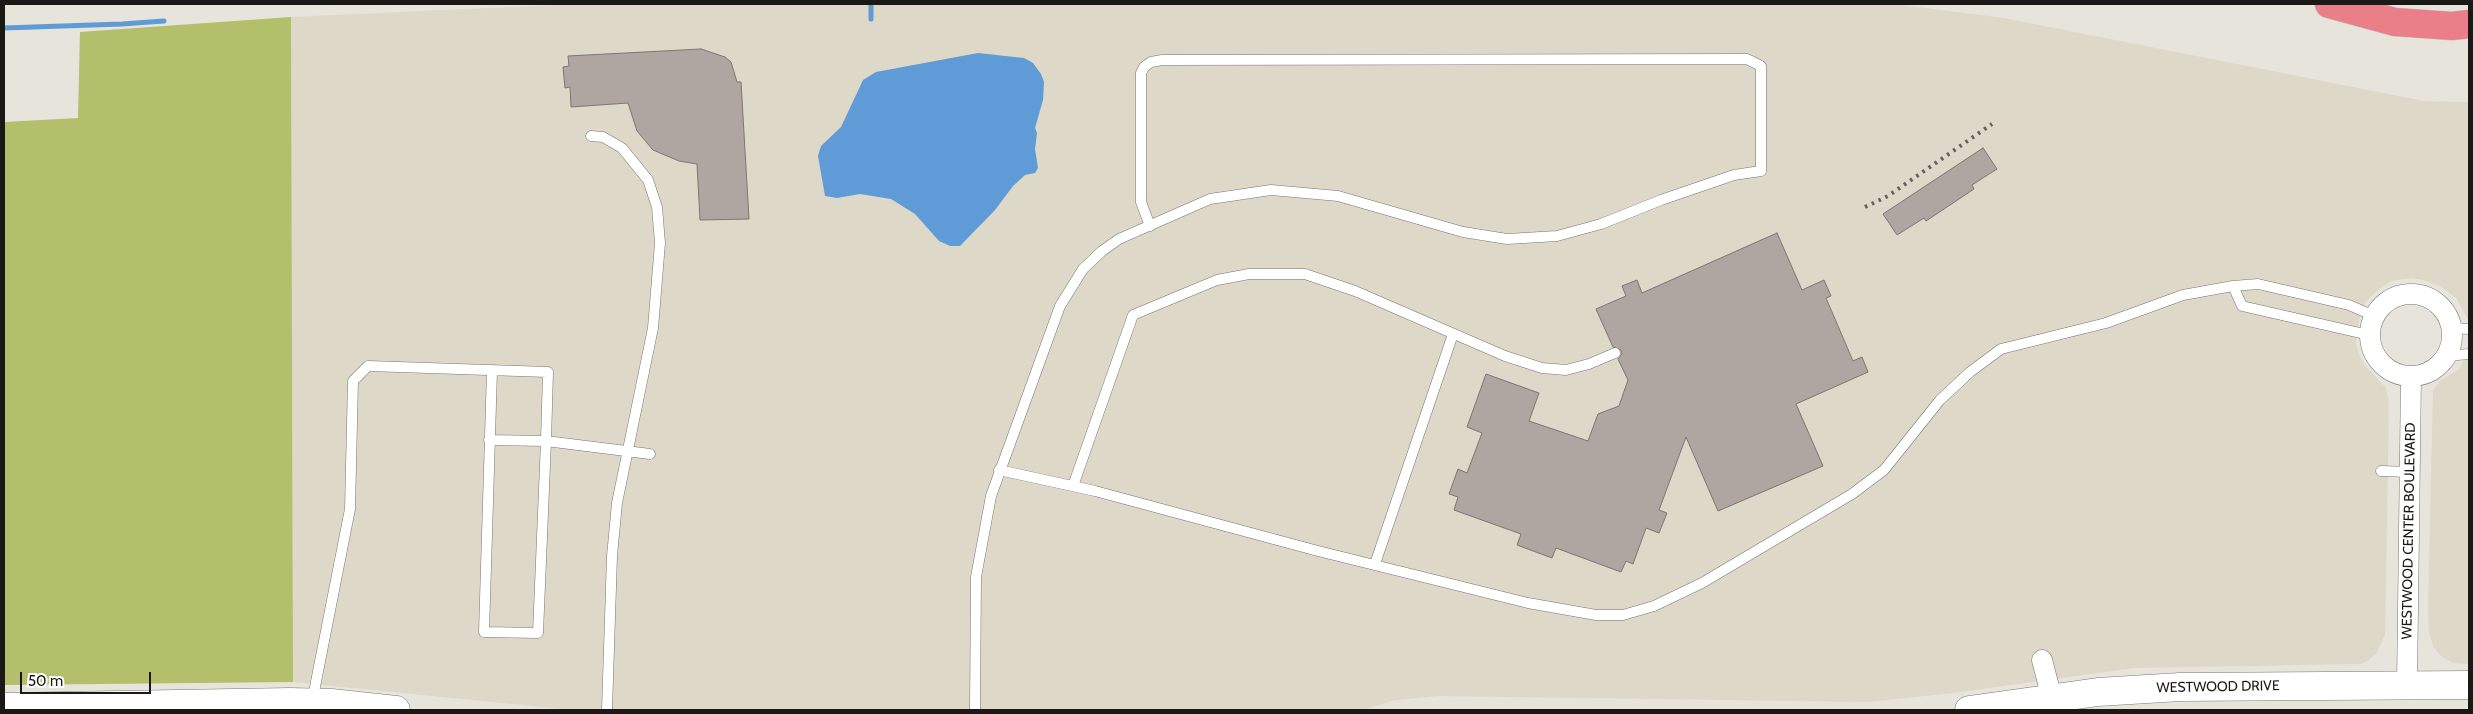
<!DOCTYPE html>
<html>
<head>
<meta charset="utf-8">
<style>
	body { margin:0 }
	#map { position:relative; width:2473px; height:714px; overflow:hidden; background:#e7e4db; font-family:Cabin,sans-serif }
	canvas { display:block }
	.frame { position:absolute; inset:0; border:5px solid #1a1916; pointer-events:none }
	.scale { position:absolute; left:20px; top:672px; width:131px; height:22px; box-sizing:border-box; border:2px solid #1a1916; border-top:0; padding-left:6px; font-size:15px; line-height:18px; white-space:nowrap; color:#1a1916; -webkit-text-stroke:4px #fff; paint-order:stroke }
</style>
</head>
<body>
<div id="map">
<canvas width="2473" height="714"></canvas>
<div class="frame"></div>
<div class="scale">50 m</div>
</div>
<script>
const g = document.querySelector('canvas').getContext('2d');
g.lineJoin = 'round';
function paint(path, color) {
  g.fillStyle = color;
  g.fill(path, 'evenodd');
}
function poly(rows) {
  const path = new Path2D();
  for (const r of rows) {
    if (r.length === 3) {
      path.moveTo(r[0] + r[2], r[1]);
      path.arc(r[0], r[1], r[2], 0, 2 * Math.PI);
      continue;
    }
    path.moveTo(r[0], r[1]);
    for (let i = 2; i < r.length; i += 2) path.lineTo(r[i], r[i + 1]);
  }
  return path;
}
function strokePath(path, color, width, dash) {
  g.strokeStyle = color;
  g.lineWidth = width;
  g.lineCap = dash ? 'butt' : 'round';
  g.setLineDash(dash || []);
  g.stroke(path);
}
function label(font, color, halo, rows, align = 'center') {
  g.font = font + ' Cabin,sans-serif';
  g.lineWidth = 4.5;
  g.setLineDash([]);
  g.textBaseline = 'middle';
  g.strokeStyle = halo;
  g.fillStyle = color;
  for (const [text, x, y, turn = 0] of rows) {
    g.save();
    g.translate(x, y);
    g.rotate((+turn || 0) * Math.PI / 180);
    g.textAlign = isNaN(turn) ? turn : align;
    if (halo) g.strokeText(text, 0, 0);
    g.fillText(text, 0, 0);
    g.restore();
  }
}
paint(poly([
	[575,4,1894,4,2004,18,2424,101,2469,102,2469,322,2457,299,2442,287,2423,280,2411,278,2391,281,2380,288,2366,301,2360,315,2356,344,2359,355,2364,364,2386,388,2389,403,2385,635,2377,652,2368,661,2360,664,2134,668,1953,693,1868,702,1438,696,1396,700,1362,710,572,710,293,682,291,17],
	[2469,345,2469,664,2466,664,2453,663,2442,657,2434,648,2429,633,2428,609,2433,390,2441,380,2460,369]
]), '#ddd8c8');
paint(poly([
	[291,17,293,682,4,685,4,122,78,118,80,32]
]), '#b2bf6b');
paint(poly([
	[978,53,1024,58,1033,63,1041,74,1044,82,1043,100,1035,128,1037,133,1035,149,1038,168,1035,173,1025,175,1013,186,995,210,960,246,950,246,939,241,915,214,891,199,860,194,837,198,825,196,818,156,821,146,841,127,863,80,876,72]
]), '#5f9bd7');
strokePath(poly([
	[871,4,871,19],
	[4,28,122,24,164,21]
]), '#5f9bd7', 5);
const building = poly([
	[701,49,725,57,731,62,737,82,741,82,749,219,700,220,697,164,679,161,653,150,637,131,628,103,571,107,570,87,565,88,563,67,569,66,568,56,701,49],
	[1983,148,1997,169,1972,185,1974,189,1926,221,1924,218,1897,235,1883,214,1983,148],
	[1777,233,1802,290,1824,280,1831,296,1826,298,1853,361,1862,357,1868,372,1796,404,1823,466,1718,511,1686,437,1659,510,1667,513,1659,533,1646,528,1633,564,1626,561,1621,572,1556,548,1552,558,1517,545,1521,534,1454,510,1458,497,1449,494,1458,469,1467,473,1482,433,1467,427,1486,374,1539,393,1529,421,1588,441,1598,414,1619,406,1628,380,1618,359,1622,354,1621,350,1613,347,1596,309,1626,296,1622,286,1637,280,1642,293,1777,233]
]);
paint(building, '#afa5a1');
strokePath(building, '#7f7572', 1);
const lane = poly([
	[591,136,603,137,622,148,648,180,657,207,660,243,653,328,617,503,612,556,607,710],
	[2233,286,2242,306,2369,335],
	[2451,328,2469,329],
	[2446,356,2469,354],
	[492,371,484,632,538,633,546,441,650,454],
	[999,470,1095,491,1318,551,1528,603,1596,615,1623,615,1654,606,1702,583,1852,494,1884,470,1940,400,1970,372,2001,349,2106,323,2183,295,2233,286,2258,284,2349,305,2374,316],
	[2381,471,2410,472],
	[1073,486,1133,315,1217,280,1249,274,1305,274,1355,291,1505,356,1542,368,1566,370,1589,364,1615,353],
	[1375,564,1453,334],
	[312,702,350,509,353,381,368,366,548,372,546,441,489,440],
	[975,710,976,577,991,496,1060,306,1083,269,1102,251,1119,239,1210,199,1271,190,1338,196,1463,232,1507,239,1557,236,1601,224,1661,200,1734,175,1761,171,1761,66,1747,59,1162,60,1151,62,1144,67,1141,73,1141,202,1150,226]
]);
const street = poly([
	[2411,335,41],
	[2042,660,2055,710],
	[2407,685,2411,377]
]);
const secondary = poly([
	[4,707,290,702,331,703,396,710],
	[1969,710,2098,692,2180,687,2469,685]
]);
const highway = poly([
	[2329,4,2395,22,2452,26,2469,24]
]);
strokePath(lane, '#79766e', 11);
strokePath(street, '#79766e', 21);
strokePath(secondary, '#79766e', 29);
strokePath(highway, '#c3c3c2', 29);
strokePath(lane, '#fff', 10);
strokePath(street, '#fff', 20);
strokePath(secondary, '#fff', 28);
strokePath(highway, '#eb7f89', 28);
strokePath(poly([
	[1865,207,1888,196,1992,124]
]), '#62615b', 4, [2.5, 5]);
label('14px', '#1a1916', '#fff', [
	["WESTWOOD CENTER BOULEVARD",2409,531,-89],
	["WESTWOOD DRIVE",2218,687,-1]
]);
</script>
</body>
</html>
